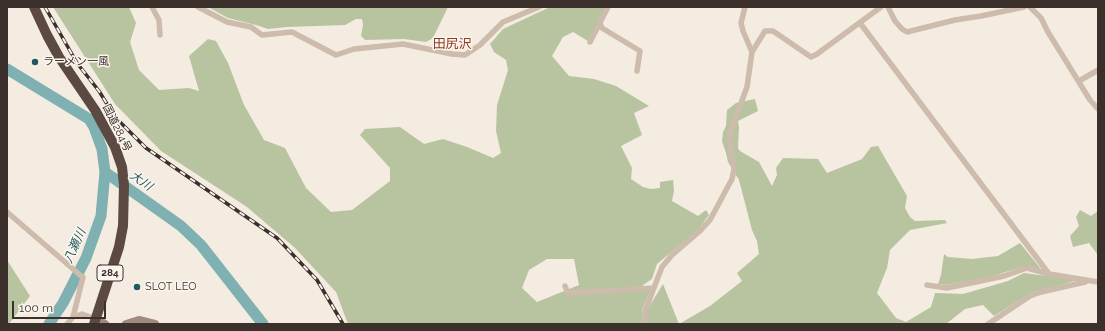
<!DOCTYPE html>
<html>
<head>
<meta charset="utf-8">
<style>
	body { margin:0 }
	#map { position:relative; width:1105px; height:331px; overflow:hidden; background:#f4ebe1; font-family:Raleway,sans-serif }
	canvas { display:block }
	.frame { position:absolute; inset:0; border:8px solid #3b302b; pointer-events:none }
	.scale { position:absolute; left:12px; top:301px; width:94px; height:18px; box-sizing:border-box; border:2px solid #3b302b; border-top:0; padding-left:5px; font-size:12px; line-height:14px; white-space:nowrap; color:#3b302b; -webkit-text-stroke:3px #fbf5ee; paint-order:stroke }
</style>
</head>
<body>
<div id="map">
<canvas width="1105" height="331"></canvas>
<div class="frame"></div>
<div class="scale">100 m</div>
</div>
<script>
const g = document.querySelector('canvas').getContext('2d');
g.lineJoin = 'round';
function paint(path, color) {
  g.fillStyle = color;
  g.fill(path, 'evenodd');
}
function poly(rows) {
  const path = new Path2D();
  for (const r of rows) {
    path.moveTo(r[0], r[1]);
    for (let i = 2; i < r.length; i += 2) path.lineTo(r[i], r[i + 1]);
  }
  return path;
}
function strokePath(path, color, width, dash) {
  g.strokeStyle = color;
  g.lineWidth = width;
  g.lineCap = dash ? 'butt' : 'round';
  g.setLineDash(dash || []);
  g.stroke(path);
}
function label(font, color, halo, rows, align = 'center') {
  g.font = font + ' Raleway,"Noto Sans JP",sans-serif';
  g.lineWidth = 3;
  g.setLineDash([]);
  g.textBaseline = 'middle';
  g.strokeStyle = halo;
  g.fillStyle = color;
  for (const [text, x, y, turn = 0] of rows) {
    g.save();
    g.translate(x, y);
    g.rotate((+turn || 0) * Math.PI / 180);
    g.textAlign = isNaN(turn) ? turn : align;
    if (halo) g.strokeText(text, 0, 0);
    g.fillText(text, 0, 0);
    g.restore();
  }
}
paint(poly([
	[53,7,129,7,136,23,130,42,139,70,159,90,189,88,199,91,189,56,208,39,216,41,228,63,244,105,264,140,285,148,306,188,331,212,352,210,390,181,390,168,360,135,365,129,400,127,424,144,443,139,467,147,493,158,501,153,496,131,497,105,508,70,506,60,494,52,490,44,503,29,550,7,606,7,588,41,573,32,563,37,552,56,569,76,594,79,616,86,649,106,634,113,642,135,621,146,632,168,631,179,643,187,651,189,660,188,660,182,673,180,674,191,672,201,698,216,706,210,709,215,699,229,657,264,652,279,636,290,650,291,642,310,643,324,348,324,336,292,295,248,247,207,161,151,115,104],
	[547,259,574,259,579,285,537,302,522,288,529,270],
	[208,7,448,7,433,38,426,42,404,39,365,40,361,36,363,25,362,19,356,19,345,25,287,27,268,29,256,25,228,18],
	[755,99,758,111,738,121,739,127,738,148,740,151,759,162,772,186,777,175,776,168,783,158,818,159,827,173,862,159,871,147,878,146,907,196,905,208,910,217,915,221,945,220,947,223,910,230,890,250,887,268,877,293,896,318,906,322,931,307,935,293,963,294,1008,281,1024,273,1078,280,1031,293,994,316,983,305,965,309,946,324,647,324,647,310,663,284,679,324,710,306,742,281,737,273,759,254,757,241,752,230,739,180,728,162,726,153,722,141,723,132,726,126,727,110,736,103],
	[1080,210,1091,216,1098,211,1098,255,1089,243,1073,247,1070,236,1079,226,1076,217],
	[1020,243,1041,269,1026,266,989,277,947,285,938,284,941,275,944,254,948,257,972,259,998,256],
	[7,260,30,296,9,324,7,324]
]), '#b8c4a0');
strokePath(poly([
	[7,69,89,119,94,127,102,149,105,172,101,216,86,258,63,303,49,324],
	[105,172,181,226,201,245,263,324]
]), '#7fb0b2', 11);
strokePath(poly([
	[152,7,159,20,160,35],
	[198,7,227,22,251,27,262,35,292,32,336,55,354,49,403,44,452,54,465,55,480,45,503,22,539,7],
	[888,7,895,21,902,29,907,32,955,20,981,16,1024,7],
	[1030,7,1041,18,1048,32,1090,100,1098,109],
	[600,23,602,28,640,51,637,71],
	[860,23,1049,274],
	[590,42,608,7],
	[752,52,765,31,773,31,811,57,817,54,881,7],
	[1079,81,1098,70],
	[7,212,80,275,83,277,73,317],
	[927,285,947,288,1004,276,1027,268,1049,274,1098,282],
	[565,286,568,293,654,288],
	[67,324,73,317,82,314,96,319],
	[645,324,645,311,662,267,672,255,700,231,710,220,732,179,734,169,730,144,730,133,747,87,752,52,743,31,741,23,745,7],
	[988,324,1030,296,1041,292,1085,282]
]), '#cdbbac', 5.5);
strokePath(poly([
	[96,319,105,324],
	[126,324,139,320,155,324]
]), '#a18a7d', 8);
strokePath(poly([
	[34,7,47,35,59,57,95,110,115,147,122,167,124,185,123,226,119,247,94,324]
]), '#5c4a42', 10);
const rail = poly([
	[45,7,77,63,99,91,115,117,146,148,277,238,317,280,343,324]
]);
strokePath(rail, '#3b302b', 3.5);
strokePath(rail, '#fbf5ee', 2, [6]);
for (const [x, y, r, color] of [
	[35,62,4,"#1f5a5e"],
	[137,287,4,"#1f5a5e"]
]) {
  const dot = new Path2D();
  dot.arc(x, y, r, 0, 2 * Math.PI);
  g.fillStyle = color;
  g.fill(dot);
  strokePath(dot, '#fbf5ee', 1.5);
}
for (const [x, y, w] of [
	[110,273,26]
]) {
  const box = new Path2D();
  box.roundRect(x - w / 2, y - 8, w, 16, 3);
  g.fillStyle = '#fbf5ee';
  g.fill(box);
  strokePath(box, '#3b302b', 1);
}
label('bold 10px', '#3b302b', null, [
	["284",110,273]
]);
label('11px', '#3b302b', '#fbf5ee', [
	["ラーメン一風",43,62],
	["SLOT LEO",145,287]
], 'left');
label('11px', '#3b302b', '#fbf5ee', [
	["国道284号",117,128,64]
]);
label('italic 12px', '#1f5a5e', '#fbf5ee', [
	["大川",141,181,35],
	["八瀬川",75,246,-66]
]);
label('13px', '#8c3b22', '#fbf5ee', [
	["田尻沢",452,44]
]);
</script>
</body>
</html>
